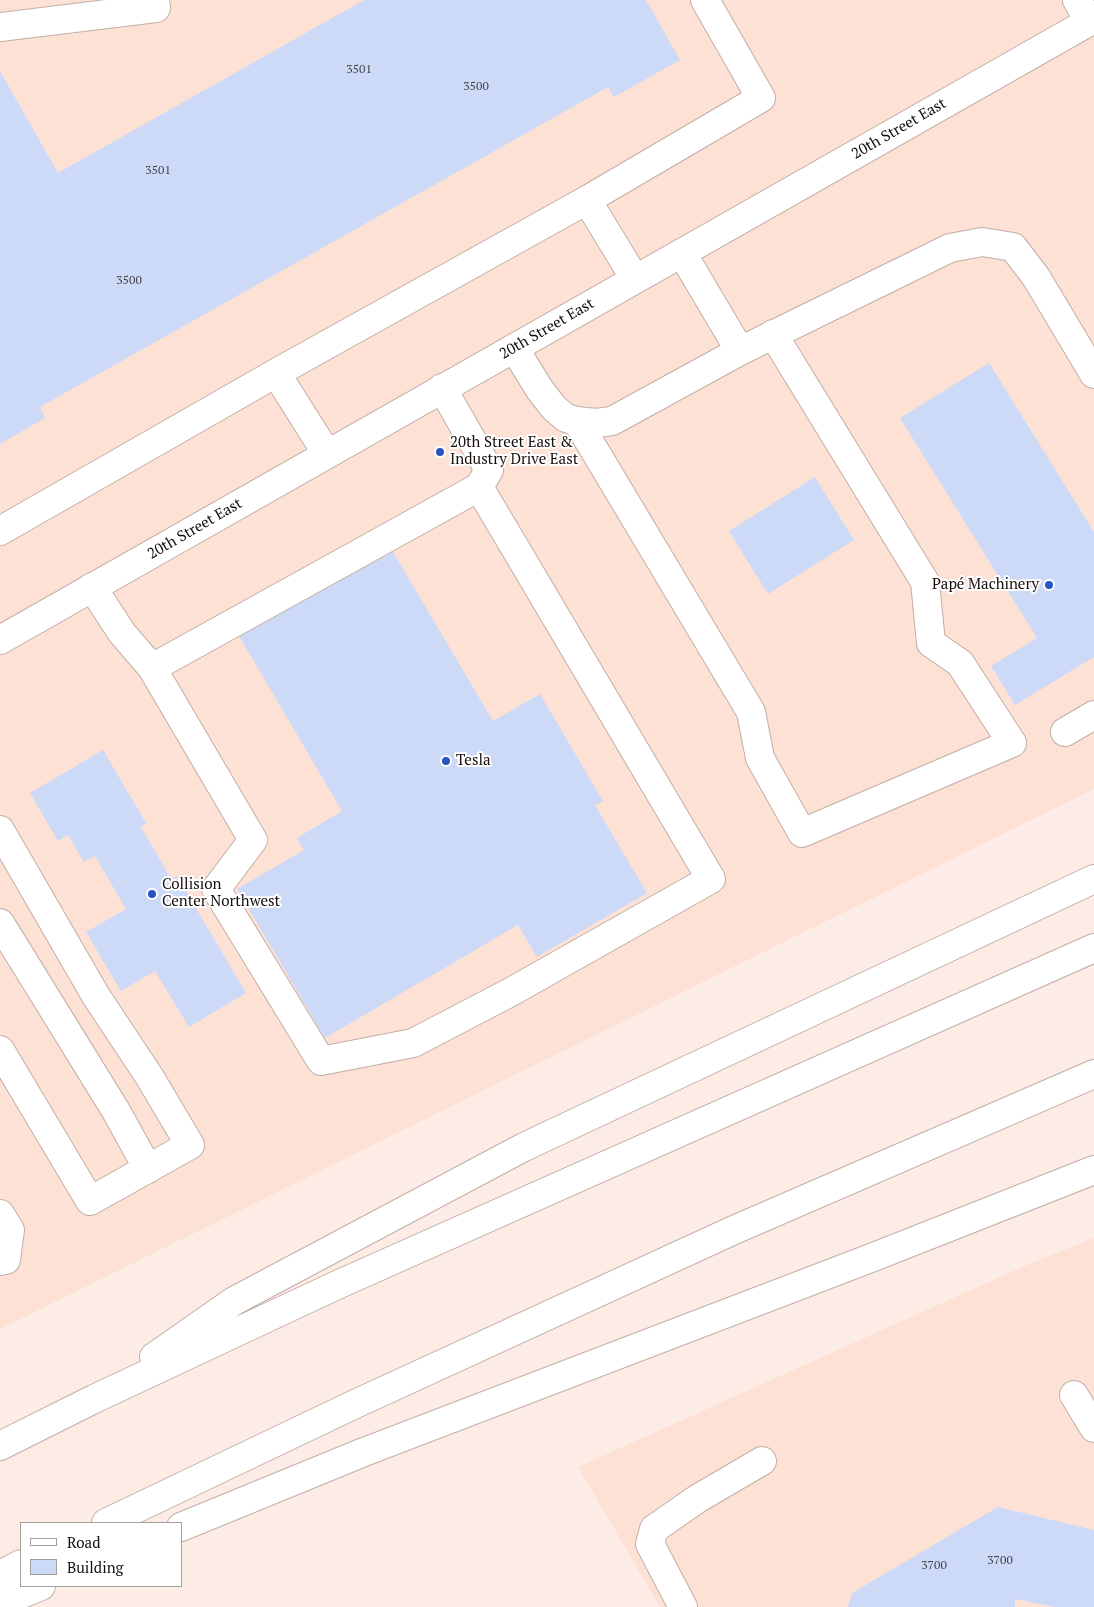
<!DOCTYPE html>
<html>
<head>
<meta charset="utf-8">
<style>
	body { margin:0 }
	#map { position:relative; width:1094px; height:1607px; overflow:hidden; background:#fdece5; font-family:"PT Serif",serif }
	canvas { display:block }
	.legend { position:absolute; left:20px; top:1522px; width:162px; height:65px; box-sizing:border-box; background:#fff; border:1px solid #a19f9d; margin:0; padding:6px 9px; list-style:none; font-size:15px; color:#150e0b }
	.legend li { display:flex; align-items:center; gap:10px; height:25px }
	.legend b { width:25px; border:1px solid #a19f9d }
</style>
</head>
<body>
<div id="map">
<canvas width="1094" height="1607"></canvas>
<ul class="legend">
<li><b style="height:6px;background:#fff"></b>Road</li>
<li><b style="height:14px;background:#ccdaf7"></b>Building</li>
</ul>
</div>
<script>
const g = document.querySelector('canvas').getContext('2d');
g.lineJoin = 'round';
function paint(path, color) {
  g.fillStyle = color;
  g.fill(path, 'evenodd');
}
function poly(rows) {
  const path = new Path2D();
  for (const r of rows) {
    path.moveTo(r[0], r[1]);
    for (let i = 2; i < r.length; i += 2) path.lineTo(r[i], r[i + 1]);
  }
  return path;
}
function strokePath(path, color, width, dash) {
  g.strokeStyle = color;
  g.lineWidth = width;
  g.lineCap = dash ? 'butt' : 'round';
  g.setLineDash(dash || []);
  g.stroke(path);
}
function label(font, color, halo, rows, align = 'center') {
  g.font = font + ' "PT Serif",serif';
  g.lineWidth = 4;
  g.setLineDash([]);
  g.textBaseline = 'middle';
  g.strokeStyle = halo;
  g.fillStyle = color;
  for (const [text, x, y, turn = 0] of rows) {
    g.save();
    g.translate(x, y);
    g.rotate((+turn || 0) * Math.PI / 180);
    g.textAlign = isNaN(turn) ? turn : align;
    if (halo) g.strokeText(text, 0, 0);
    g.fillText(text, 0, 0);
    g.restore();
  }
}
paint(poly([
	[0,0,1094,0,1094,789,0,1329],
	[1094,1238,1094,1607,660,1607,578,1467,1022,1267]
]), '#fde1d5');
paint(poly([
	[364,0,646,0,680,60,614,97,608,87,40,407,45,418,0,444,0,71,58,173],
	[989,363,1094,532,1094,657,1015,705,991,666,1037,638,900,418],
	[815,477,854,540,768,594,729,531],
	[390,547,493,721,540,694,603,801,595,805,647,893,537,957,518,925,325,1038,237,889,304,850,297,838,342,811,239,636],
	[103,750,146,823,141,827,171,879,177,876,246,993,189,1027,155,971,121,991,86,932,126,909,95,856,84,862,68,835,58,841,30,793],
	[998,1507,1094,1530,1094,1607,1055,1607,1015,1599,1015,1607,848,1607,852,1593]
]), '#ccdaf7');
const minor = poly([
	[1077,0,1089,21],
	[0,27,156,8,155,0],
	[587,200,635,279],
	[682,253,740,351,950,248,982,242,1013,247,1036,277,1094,374],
	[514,348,540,390,554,408,566,418,577,421,596,423,612,421,740,351],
	[276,373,327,454],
	[577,421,751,712,760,758,802,833,1012,743,960,663,931,643,925,582,773,334],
	[0,531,276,373,587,200,761,98,705,0],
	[92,587,122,633,152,668,253,840,216,889,321,1061,413,1043,509,993,711,879,479,487],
	[152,668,479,487,489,470,442,388],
	[1065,732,1094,715],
	[0,830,96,996,149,1076,190,1145,90,1201,0,1050],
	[0,923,116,1111,148,1169],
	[0,1214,10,1230,6,1260,0,1261],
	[1074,1395,1094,1428],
	[683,1607,650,1544,654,1529,697,1499,762,1461]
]);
const major = poly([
	[0,640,1094,19]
]);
const highway = poly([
	[154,1357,234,1301,524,1147,1094,879],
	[0,1446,94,1399,337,1285,1094,948],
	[106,1523,353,1405,734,1230,1094,1074],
	[181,1527,364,1452,871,1258,1094,1170],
	[0,1575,21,1564],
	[0,1603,41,1586]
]);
strokePath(minor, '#c2aea6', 30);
strokePath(major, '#c2aea6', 30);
strokePath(highway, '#c2aea6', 30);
strokePath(minor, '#fff', 28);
strokePath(major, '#fff', 28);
strokePath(highway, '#fff', 28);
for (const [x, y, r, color] of [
	[440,452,5,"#2853c2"],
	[1049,585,5,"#2853c2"],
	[446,761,5,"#2853c2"],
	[152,894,5,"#2853c2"]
]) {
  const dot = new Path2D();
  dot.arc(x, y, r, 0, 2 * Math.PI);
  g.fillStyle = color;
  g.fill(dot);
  strokePath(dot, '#fff', 2);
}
label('12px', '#434146', null, [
	["3501",359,70],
	["3500",476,87],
	["3501",158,171],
	["3500",129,281],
	["3700",1000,1561],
	["3700",934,1566]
]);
label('15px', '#150e0b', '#fff', [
	["20th Street East",899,129,-30],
	["20th Street East",547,329,-30],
	["20th Street East",195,529,-30]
]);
label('15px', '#150e0b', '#fff', [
	["20th Street East &",450,443],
	["Industry Drive East",450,460],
	["Papé Machinery",1039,585,"right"],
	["Tesla",456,761],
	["Collision",162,885],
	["Center Northwest",162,902]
], 'left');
</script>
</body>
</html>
